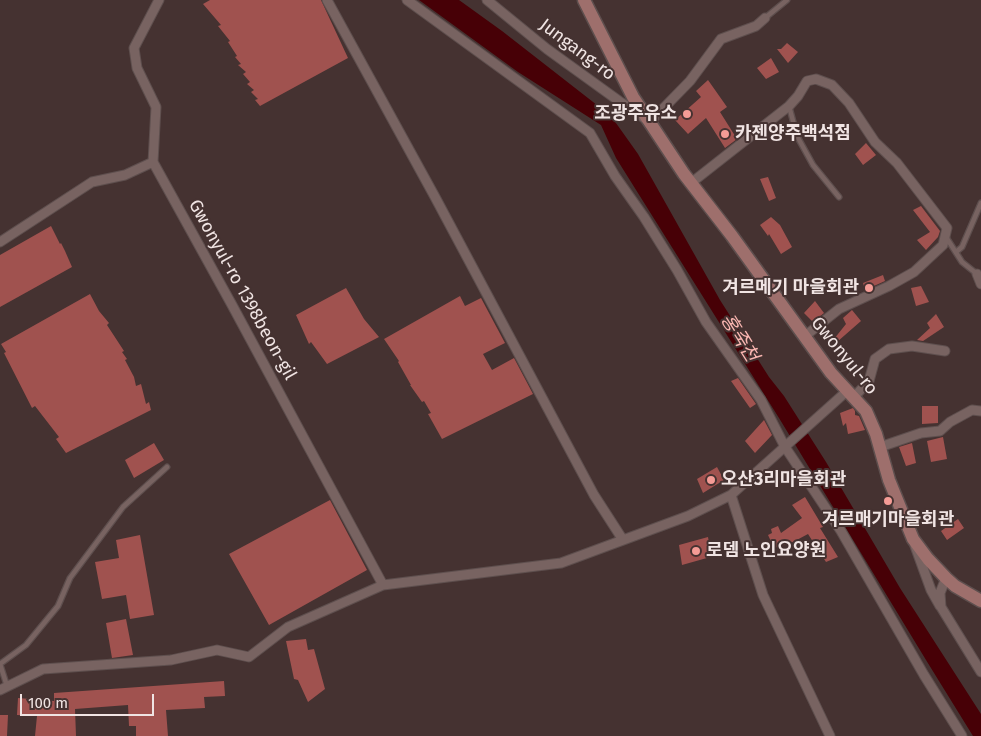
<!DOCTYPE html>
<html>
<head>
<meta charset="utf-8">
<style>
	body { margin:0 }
	#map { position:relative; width:981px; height:736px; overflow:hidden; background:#453231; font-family:"Fira Sans",sans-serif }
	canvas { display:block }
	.scale { position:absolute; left:20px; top:694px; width:134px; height:22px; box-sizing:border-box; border:2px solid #f0e4e3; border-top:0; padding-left:6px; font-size:15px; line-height:18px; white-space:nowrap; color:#f0e4e3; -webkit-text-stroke:4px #453231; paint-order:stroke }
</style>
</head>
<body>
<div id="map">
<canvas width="981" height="736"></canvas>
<div class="scale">100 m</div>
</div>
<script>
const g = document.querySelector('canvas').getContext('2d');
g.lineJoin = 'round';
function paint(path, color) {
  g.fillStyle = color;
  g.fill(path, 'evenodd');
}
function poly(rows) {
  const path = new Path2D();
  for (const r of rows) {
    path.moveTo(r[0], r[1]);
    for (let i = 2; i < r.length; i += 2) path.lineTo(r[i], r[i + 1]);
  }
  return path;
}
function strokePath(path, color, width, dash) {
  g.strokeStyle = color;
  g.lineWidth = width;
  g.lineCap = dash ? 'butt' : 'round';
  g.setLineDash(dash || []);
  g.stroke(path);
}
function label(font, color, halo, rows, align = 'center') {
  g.font = font + ' "Fira Sans","Noto Sans KR",sans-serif';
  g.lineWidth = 4;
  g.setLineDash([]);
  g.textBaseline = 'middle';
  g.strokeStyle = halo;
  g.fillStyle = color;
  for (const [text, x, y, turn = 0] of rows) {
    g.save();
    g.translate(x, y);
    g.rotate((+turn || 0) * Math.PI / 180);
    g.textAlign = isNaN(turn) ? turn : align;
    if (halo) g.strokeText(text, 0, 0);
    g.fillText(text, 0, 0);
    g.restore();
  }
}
paint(poly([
	[419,0,459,0,502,31,611,116,638,154,720,300,769,377,784,396,826,462,900,588,981,714,981,736,973,736,926,660,779,418,616,158,601,125,518,72]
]), '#470006');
paint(poly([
	[210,0,321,0,348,58,260,106,255,100,258,99,251,92,254,90,247,84,250,82,243,74,246,72,238,65,241,64,235,57,237,56,228,42,230,41,218,26,221,25,203,4],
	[787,43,798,52,788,63,777,49,781,49],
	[771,58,779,72,766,79,757,68],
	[708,80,727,107,720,112,737,139,725,148,706,118,688,134,675,120,701,97,696,91],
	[866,143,876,155,863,165,855,154],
	[768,177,776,198,769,201,760,179],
	[921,206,940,231,938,237,926,250,917,240,930,232,913,210],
	[771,217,780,225,792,247,781,254,769,234,768,236,760,225],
	[51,226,60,244,61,243,65,251,72,267,0,307,0,255],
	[883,275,885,281,865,290,863,283],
	[921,286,929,302,916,306,911,288],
	[346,288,364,319,379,337,327,364,311,342,309,344,296,315],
	[90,294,99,311,109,323,107,325,124,351,122,352,127,359,125,360,134,377,136,386,141,384,146,404,149,402,151,410,66,453,56,439,59,437,35,406,32,408,4,353,6,352,1,344],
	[460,296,465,306,481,298,505,343,483,354,492,370,514,358,533,394,442,439,428,414,431,413,424,401,422,402,410,385,411,385,398,362,399,361,384,339],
	[815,301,824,313,813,322,804,313],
	[852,310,861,321,837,342,834,339,846,324,843,318],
	[936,314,944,327,923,341,917,340,930,328,927,323],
	[738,378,756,404,750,408,731,381],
	[922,406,938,406,938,423,922,424],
	[853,408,855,411,855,415,859,416,865,430,848,434,846,423,843,426,840,413],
	[764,420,772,435,755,453,745,441],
	[943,437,947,459,931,462,927,441],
	[154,443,164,460,134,478,125,460],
	[912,443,916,463,906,466,899,447],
	[717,467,724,480,703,493,697,479],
	[805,497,823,527,820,528,838,557,826,562,808,534,793,542,774,548,768,535,772,533,771,529,778,526,781,533,802,518,792,505],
	[330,500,367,570,269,625,229,554],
	[958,519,964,528,947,540,941,531],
	[140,535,154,615,130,619,126,595,102,599,95,562,119,558,116,540],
	[708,537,709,543,720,543,711,549,714,556,682,565,679,545],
	[126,619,133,655,112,658,106,623],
	[306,639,308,650,314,649,325,689,308,702,298,680,294,679,286,641],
	[224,681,225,696,204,697,205,708,166,710,168,736,136,736,136,726,129,726,128,705,75,709,76,736,35,736,37,716,17,715,18,698,54,701,54,693],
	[0,715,8,715,7,736,0,736]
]), '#a0524f');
const lane = poly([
	[765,18,787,0],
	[789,106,797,136,813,165,839,197],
	[946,237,962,262,977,274],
	[956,252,962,247,981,203],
	[7,686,0,664,26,645,58,606,70,578,123,507,167,467]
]);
const street = poly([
	[159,0,134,48,137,68,156,107,153,162,232,305,383,585],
	[327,0,435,197,594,495,623,540],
	[407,0,590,133,615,176,644,217,677,270,706,322,761,400,785,447,841,531,924,675,962,736],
	[487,0,547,49,619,101,650,122,690,81,721,39,756,26,765,18],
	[691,183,789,106,798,96,807,81,816,79,832,85,849,103,875,142,897,163,947,228,943,245,914,272,889,286,839,309,805,336],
	[0,242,92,182,125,175,153,162],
	[977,274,981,284],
	[854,397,869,381,875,359,889,349,912,346,945,351],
	[880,447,921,433,940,431,950,422,972,410,981,411],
	[731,495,763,595,830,736],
	[915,546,931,590,940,606],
	[946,578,940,593,941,607,981,672],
	[0,690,43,669,171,660,217,650,249,657,288,627,383,585,561,563,688,516,731,495,847,391]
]);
const secondary = poly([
	[584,0,633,97,684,174,732,236,831,373,866,411,876,434,889,480,913,539,928,559,946,578,955,586,981,601]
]);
strokePath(lane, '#5e4f4e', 7);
strokePath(street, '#5e4f4e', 11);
strokePath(secondary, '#5e4f4e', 15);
strokePath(lane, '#786361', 4.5);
strokePath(street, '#786361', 9);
strokePath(secondary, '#9e6f6c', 12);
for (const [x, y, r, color] of [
	[687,114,5,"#f59c96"],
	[725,134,5,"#f59c96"],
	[869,288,5,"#f59c96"],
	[711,480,5,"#f59c96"],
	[888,501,5,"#f59c96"],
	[696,551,5,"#f59c96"]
]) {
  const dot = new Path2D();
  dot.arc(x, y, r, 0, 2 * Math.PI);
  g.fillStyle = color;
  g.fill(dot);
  strokePath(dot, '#453231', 2);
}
label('18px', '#f0e4e3', '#453231', [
	["Jungang-ro",577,50,37],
	["Gwonyul-ro 1398beon-gil",242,290,61],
	["Gwonyul-ro",844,356,51]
]);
label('bold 18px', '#f0e4e3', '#453231', [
	["조광주유소",677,114,"right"],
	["카젠양주백석점",735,134],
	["겨르메기 마을회관",859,288,"right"],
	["오산3리마을회관",721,480],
	["겨르매기마을회관",888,520,"center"],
	["로뎀 노인요양원",706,551]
], 'left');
label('italic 19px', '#fbb7b2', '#453231', [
	["홍죽천",739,338,58]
]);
</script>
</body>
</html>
